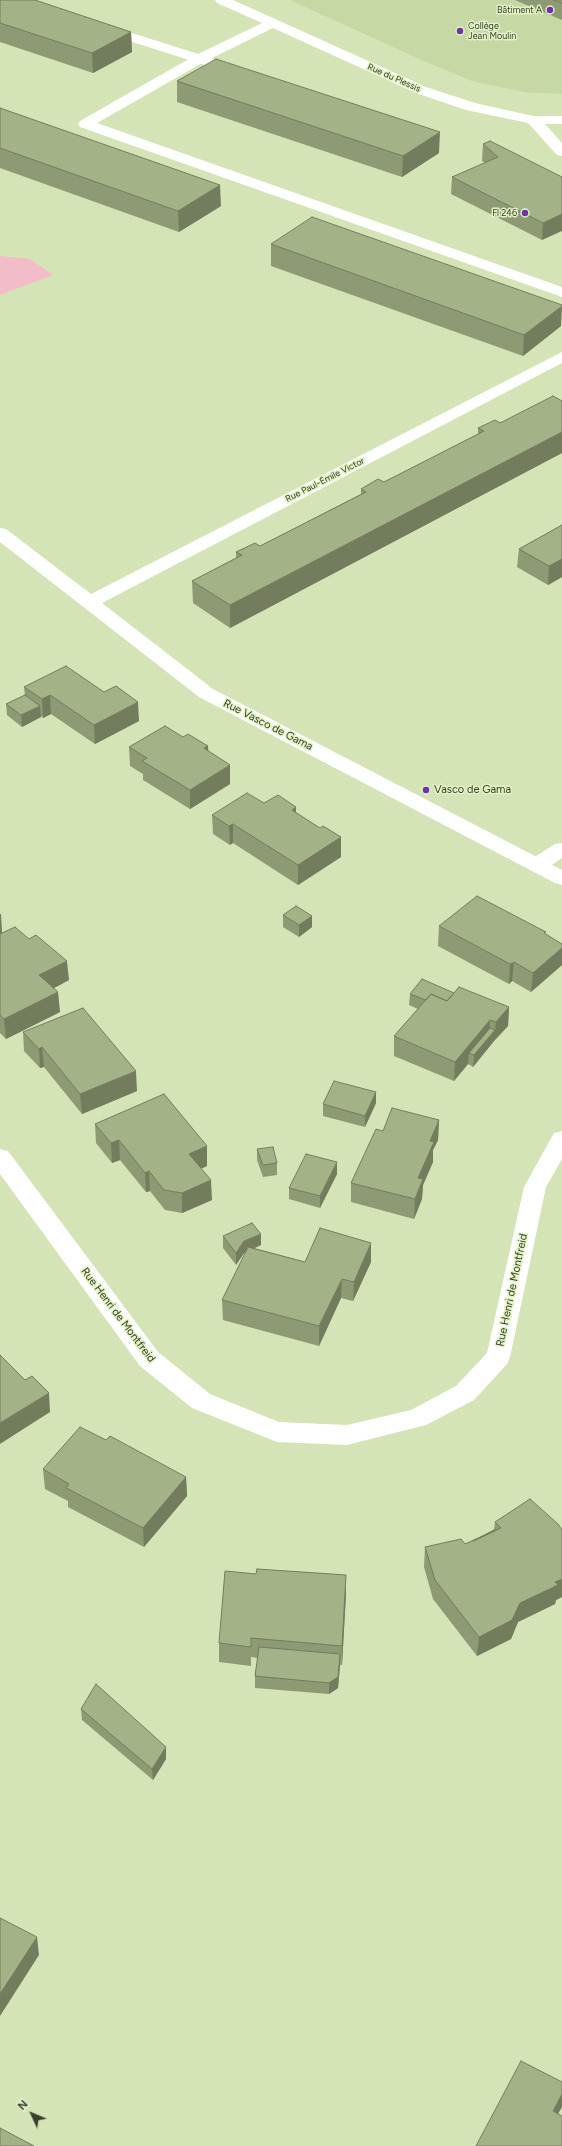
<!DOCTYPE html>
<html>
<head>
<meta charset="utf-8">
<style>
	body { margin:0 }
	#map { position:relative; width:562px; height:2146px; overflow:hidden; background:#d4e4b6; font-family:Figtree,sans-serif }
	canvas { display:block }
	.north { position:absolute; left:12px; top:2094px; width:40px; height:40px; -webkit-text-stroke:3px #e1f2c3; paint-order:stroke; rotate:314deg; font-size:11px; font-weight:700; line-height:16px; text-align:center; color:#383e2c }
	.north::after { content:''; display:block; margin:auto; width:14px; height:18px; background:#383e2c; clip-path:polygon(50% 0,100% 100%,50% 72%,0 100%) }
</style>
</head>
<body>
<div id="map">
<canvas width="562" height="2146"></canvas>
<div class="north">N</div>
</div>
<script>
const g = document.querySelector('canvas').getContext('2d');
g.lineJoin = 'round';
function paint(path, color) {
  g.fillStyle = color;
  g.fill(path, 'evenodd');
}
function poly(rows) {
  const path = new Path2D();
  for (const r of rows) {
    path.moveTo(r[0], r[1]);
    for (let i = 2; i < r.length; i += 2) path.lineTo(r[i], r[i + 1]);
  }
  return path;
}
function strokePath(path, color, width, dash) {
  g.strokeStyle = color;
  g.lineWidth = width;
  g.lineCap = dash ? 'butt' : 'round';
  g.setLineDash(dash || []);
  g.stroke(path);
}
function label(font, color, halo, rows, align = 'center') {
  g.font = font + ' Figtree,sans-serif';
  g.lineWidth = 3;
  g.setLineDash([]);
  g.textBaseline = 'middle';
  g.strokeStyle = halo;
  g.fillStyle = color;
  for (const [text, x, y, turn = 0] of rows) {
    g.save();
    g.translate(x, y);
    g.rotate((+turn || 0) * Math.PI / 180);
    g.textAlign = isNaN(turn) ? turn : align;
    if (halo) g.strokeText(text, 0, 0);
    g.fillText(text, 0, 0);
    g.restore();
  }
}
paint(poly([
	[290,0,562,0,562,94,524,92,472,81,426,62]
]), '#c6d8a3');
paint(poly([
	[0,256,30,259,53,275,0,295]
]), '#f2bcc8');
paint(poly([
	[103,24,243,68,245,71,243,74,233,74,98,31,96,28,103,24],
	[562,843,562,858,544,870,537,872,530,870,527,865,530,860,555,844,562,843]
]), '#fff');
paint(poly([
	[215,0,233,0,426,87,475,103,533,116,562,116,562,124,545,124,562,143,562,156,557,155,528,123,466,110,416,93,273,28,204,62,97,123,562,287,562,297,80,127,78,124,80,121,194,56,262,23,217,3,215,0],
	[562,352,562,363,102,603,213,689,562,870,562,885,555,883,199,697,0,542,0,528,6,529,91,594,562,352],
	[562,1131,562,1159,546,1187,510,1357,507,1364,474,1400,426,1425,347,1445,277,1442,192,1408,140,1366,0,1174,0,1149,8,1151,158,1352,210,1394,279,1422,347,1425,411,1410,456,1386,487,1353,524,1187,554,1133,562,1131]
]), '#fff');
paint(poly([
	[0,0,131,32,132,52,93,73,0,42],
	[515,0,562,0,562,20],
	[177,81,439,153,402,177,177,102],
	[0,108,221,206,179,232,0,168],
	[483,144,562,177,542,240,451,194,452,177,485,163,482,161],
	[271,244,561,326,523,356,271,266],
	[562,401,562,453,230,628,193,603,192,581,236,558,236,552,260,546,361,494,361,489,384,482,478,434,478,428,500,423],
	[562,525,562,577,548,585,517,567,519,549],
	[24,687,139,721,95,744,51,714,43,718,41,716,41,717,22,727,7,715,6,704,25,695],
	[183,737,208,746,208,751,230,784,190,809,143,780,143,774,130,766,129,747],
	[264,803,296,813,341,857,298,885,233,843,230,845,213,834,212,815],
	[0,914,2,933,69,980,54,988,60,1012,6,1039,0,1033],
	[283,915,312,916,312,927,299,937,283,927],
	[439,926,546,935,562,944,562,965,531,992,512,981,509,984,438,946],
	[454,993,509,1007,508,1026,494,1041,473,1067,468,1064,454,1081,394,1056,394,1036,418,1009,409,1005,410,994],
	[23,1032,137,1091,82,1114,44,1067,40,1068,24,1051],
	[376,1092,376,1103,365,1127,323,1116,323,1104],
	[439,1120,438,1140,433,1150,433,1162,423,1185,422,1199,414,1219,351,1202,351,1183,383,1131],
	[95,1124,207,1146,207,1166,201,1169,212,1200,182,1213,165,1210,150,1191,146,1192,120,1160,112,1163,96,1143],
	[257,1149,277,1163,277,1175,263,1177,257,1160],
	[337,1174,320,1208,289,1199,289,1188],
	[223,1236,261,1245,254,1248,305,1262,371,1262,353,1301,341,1298,319,1346,223,1320,222,1300,246,1252,244,1253,236,1265,223,1248],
	[43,1469,186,1477,187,1496,144,1547,68,1507,68,1501,45,1489],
	[495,1522,562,1530,562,1597,556,1600,555,1604,518,1622,511,1639,477,1656,433,1599,424,1567,425,1547,465,1544,494,1530],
	[346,1594,342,1665,340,1665,338,1688,329,1694,255,1688,255,1676,258,1658,251,1657,251,1666,219,1662,219,1643],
	[81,1709,166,1747,166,1759,153,1780,82,1720]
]), '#8d9a74');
paint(poly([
	[131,32,132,52,93,73,92,53],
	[440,132,439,153,402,177,403,156],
	[220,185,221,206,179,232,178,211],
	[562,214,562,231,542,240,543,223],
	[562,306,561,326,523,356,524,335],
	[562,432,562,453,230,628,230,605],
	[562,559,562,577,548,585,549,566],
	[50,695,51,714,43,718,42,699],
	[138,702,139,721,95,744,94,725],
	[40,706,41,717,22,727,21,715],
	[208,746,209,765,204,748],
	[230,765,230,784,190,809,190,790],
	[296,807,296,826,292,810],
	[233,824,233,843,230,845,229,826],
	[341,837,341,857,298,885,298,865],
	[0,914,1,914,2,933,0,935],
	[312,916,312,927,299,937,299,925],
	[562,948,562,965,531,992,533,973],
	[67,961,69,980,41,995,39,975],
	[514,962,512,981,509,984,510,964],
	[58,992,60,1012,6,1039,4,1019],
	[509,1007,508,1026,494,1041,473,1067,474,1055,469,1053,468,1064,454,1081,455,1062,490,1020,489,1037,495,1030,496,1022],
	[42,1047,44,1067,40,1068,39,1049],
	[136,1071,137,1091,82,1114,80,1094],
	[376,1092,376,1103,365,1127,365,1116],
	[439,1120,438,1140,433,1150,433,1162,423,1185,422,1199,414,1219,415,1199,418,1178,430,1141],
	[119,1140,120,1160,112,1163,111,1143],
	[207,1146,207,1166,190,1173,189,1154],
	[337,1162,337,1174,320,1208,320,1196],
	[149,1171,150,1191,146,1192,145,1173],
	[211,1180,212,1200,182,1213,182,1193],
	[261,1234,261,1245,244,1253,236,1265,236,1253,244,1241],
	[371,1243,371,1262,353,1301,354,1282],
	[342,1279,341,1298,319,1346,319,1326],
	[49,1393,50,1412,0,1444,0,1423],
	[186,1477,187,1496,144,1547,143,1528],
	[346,1575,346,1594,342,1665,342,1646],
	[562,1579,562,1597,556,1600,555,1604,518,1622,511,1639,477,1656,479,1637,520,1603,555,1582],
	[340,1654,340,1665,338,1688,329,1694,329,1683],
	[166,1747,166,1759,153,1780,152,1769],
	[37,1937,39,1955,0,2016,0,1994],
	[562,2094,562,2107,550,2128,553,2111]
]), '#737d5e');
const building = poly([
	[0,0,35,0,131,32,92,53,0,23,0,0],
	[554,0,562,0,562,3,554,0],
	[216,59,440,132,403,156,177,81,216,59],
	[0,108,220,185,178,211,0,148,0,108],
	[490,141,562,177,562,214,543,223,452,177,498,157,483,144,490,141],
	[312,217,562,305,562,306,524,335,271,244,312,217],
	[553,396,562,401,562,432,230,605,192,581,242,555,236,552,255,543,260,546,366,492,361,489,378,479,384,482,484,431,478,428,495,420,500,423,553,396],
	[562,525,562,559,549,566,519,549,562,525],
	[66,666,104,692,116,686,138,702,94,725,50,695,42,699,24,687,66,666],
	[25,695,40,706,21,715,6,704,25,695],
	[165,726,183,737,188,734,208,746,204,748,230,765,190,790,142,761,147,758,129,747,165,726],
	[247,793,264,803,278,795,296,807,292,810,320,828,323,826,341,837,298,865,233,824,229,826,212,815,247,793],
	[477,896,546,932,544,933,562,944,562,948,533,973,514,962,510,964,439,926,477,896],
	[296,906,312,916,299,925,283,915,296,906],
	[15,927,29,939,36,935,67,961,39,975,58,992,4,1019,0,1015,0,934,15,927],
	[422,979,454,993,447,1001,431,994,426,1000,410,994,422,979],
	[459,987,509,1007,496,1022,490,1020,455,1062,394,1036,431,994,447,1001,459,987],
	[83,1008,136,1071,80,1094,42,1047,39,1049,23,1032,83,1008],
	[490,1028,495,1030,474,1055,469,1053,490,1028],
	[334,1081,376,1092,365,1116,323,1104,334,1081],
	[164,1094,207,1146,189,1154,211,1180,182,1193,164,1190,149,1171,145,1173,119,1140,111,1143,95,1124,164,1094],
	[392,1108,439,1120,430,1141,434,1142,418,1178,423,1179,415,1199,351,1183,376,1129,383,1131,392,1108],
	[273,1147,277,1163,263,1165,257,1149,273,1147],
	[306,1154,337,1162,320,1196,289,1188,306,1154],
	[252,1223,261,1234,244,1241,236,1253,223,1236,252,1223],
	[320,1228,371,1243,354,1282,342,1279,319,1326,222,1300,248,1247,305,1262,320,1228],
	[0,1355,25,1380,32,1376,49,1393,0,1423,0,1355],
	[80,1427,106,1440,110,1436,186,1477,143,1528,66,1488,69,1484,43,1469,80,1427],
	[530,1499,558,1524,562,1530,562,1579,555,1582,558,1585,520,1603,512,1620,479,1637,435,1580,425,1547,461,1539,465,1544,501,1528,495,1522,530,1499],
	[494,1530,495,1531,473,1541,494,1530],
	[257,1569,346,1575,342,1646,251,1638,251,1647,219,1643,225,1571,256,1574,257,1569],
	[259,1647,340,1654,338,1677,329,1683,255,1676,259,1647],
	[96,1684,166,1747,152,1769,81,1709,96,1684],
	[0,1918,37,1937,0,1994,0,1918],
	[521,2061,562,2082,562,2094,553,2111,562,2116,562,2146,476,2146,521,2061],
	[0,2128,34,2146,0,2146,0,2128]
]);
paint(building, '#a4b387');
strokePath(building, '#737d5e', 1);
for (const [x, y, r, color] of [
	[550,10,4,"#6f32a8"],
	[460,31,4,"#6f32a8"],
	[525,213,4,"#6f32a8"],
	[426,790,4,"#6f32a8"]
]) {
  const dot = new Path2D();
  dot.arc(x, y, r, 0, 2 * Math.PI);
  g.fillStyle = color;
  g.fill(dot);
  strokePath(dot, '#e1f2c3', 1.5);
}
label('9px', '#383e2c', '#e1f2c3', [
	["Bâtiment A",542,10],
	["Collège",468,26,"left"],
	["Jean Moulin",468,36,"left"],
	["Fl 246",517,213]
], 'right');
label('9px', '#383e2c', '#e1f2c3', [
	["Rue du Plessis",394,78,24],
	["Rue Paul-Émile Victor",325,480,-27]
]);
label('11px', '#383e2c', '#e1f2c3', [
	["Rue Vasco de Gama",268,725,27],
	["Rue Henri de Montfreid",512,1290,-78],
	["Rue Henri de Montfreid",118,1315,53]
]);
label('11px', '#383e2c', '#e1f2c3', [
	["Vasco de Gama",434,790]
], 'left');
</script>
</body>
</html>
